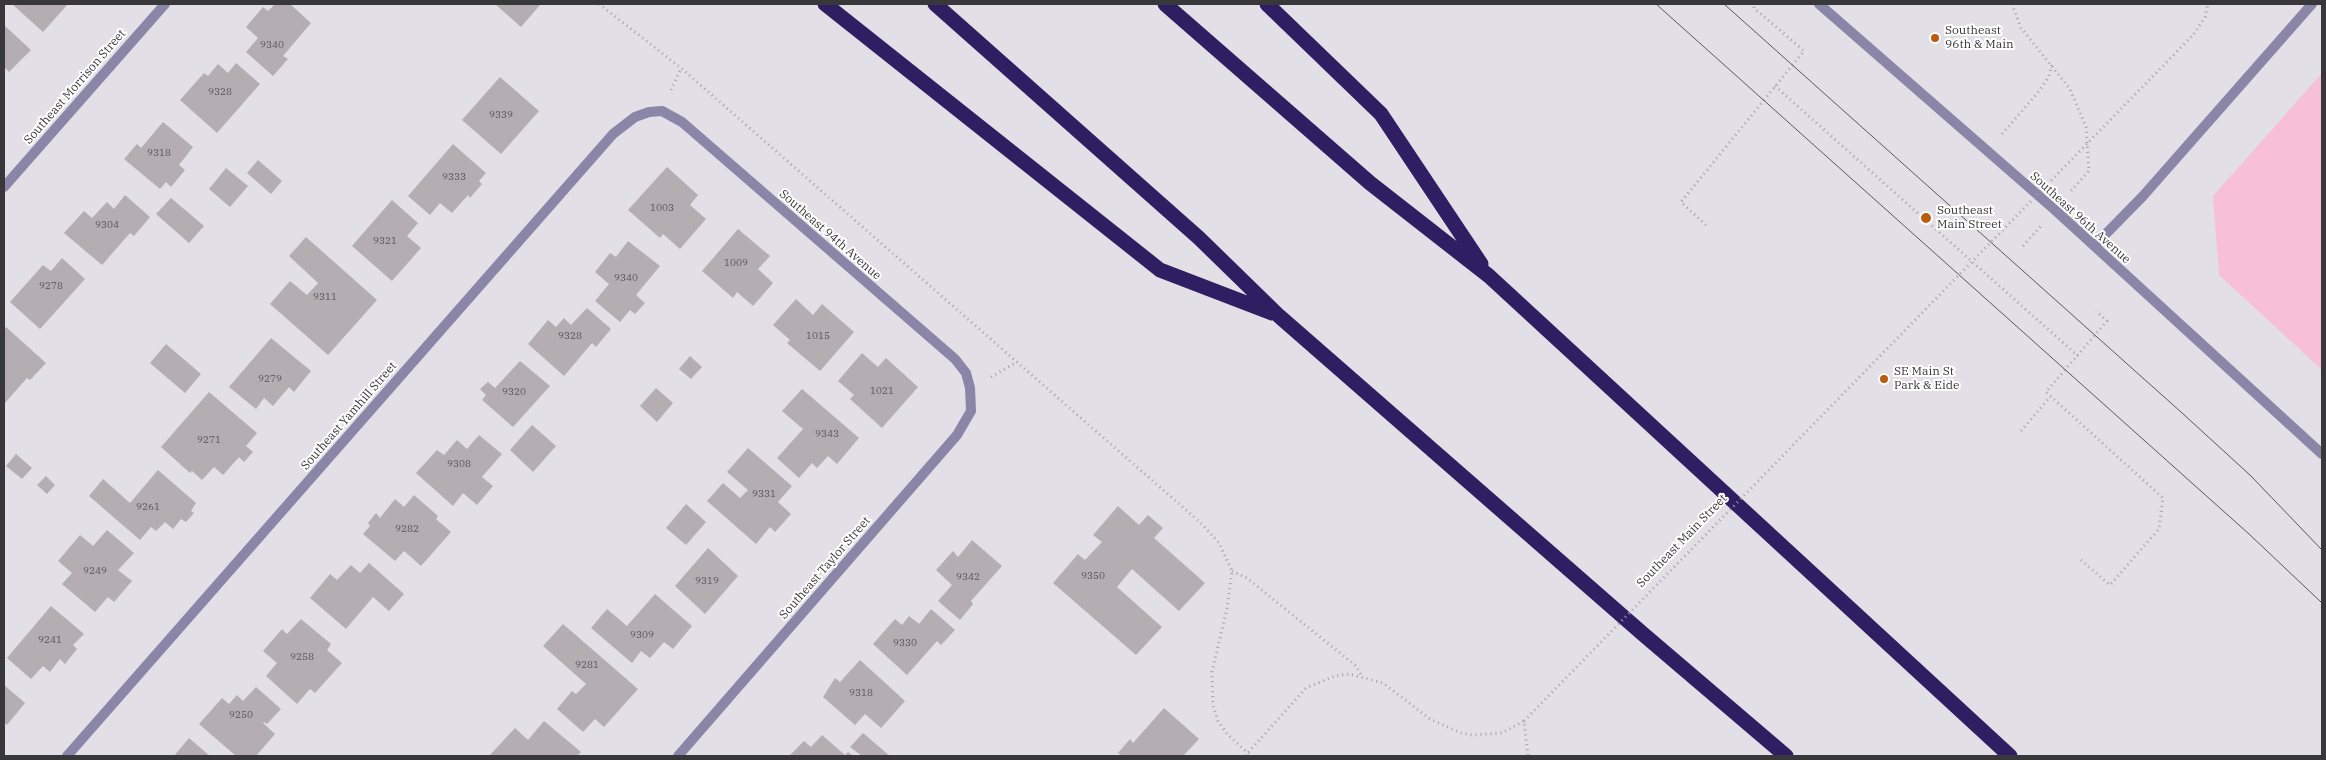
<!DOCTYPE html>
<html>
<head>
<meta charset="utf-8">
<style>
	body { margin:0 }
	#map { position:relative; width:2326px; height:760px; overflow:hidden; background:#e3dfe6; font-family:"IBM Plex Serif",serif }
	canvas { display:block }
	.frame { position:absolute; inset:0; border:5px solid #38373a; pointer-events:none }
</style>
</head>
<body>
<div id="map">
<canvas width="2326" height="760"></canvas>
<div class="frame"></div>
</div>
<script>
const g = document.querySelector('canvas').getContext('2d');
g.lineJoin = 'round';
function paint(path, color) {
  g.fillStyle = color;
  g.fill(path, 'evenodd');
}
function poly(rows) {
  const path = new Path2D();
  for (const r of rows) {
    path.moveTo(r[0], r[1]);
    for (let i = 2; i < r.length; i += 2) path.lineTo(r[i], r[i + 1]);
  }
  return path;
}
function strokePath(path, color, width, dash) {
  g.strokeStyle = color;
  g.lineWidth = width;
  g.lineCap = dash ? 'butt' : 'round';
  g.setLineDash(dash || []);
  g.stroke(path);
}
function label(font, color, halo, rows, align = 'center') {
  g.font = font + ' "IBM Plex Serif",serif';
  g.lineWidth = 4;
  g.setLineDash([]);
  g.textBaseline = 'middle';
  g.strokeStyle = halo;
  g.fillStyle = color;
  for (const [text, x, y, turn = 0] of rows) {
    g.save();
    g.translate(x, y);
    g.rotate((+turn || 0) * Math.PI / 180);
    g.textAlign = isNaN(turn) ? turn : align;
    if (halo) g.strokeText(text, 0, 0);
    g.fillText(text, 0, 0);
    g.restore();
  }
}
paint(poly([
	[2322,73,2322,370,2219,275,2213,196]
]), '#f8c0d8');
paint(poly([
	[12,4,68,4,43,32],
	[275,4,290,4,311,23,283,56,288,59,273,76,246,52,258,38,246,27,263,7,268,11],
	[495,4,541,4,521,27],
	[4,25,31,50,9,72,4,67],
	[236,63,260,84,217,133,180,100,204,73,208,76,218,64,228,73],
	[500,77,539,111,501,154,462,120],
	[163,122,193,147,179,165,185,170,171,187,166,182,160,189,124,159,137,144,141,148],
	[453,144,486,173,479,181,482,184,470,198,468,195,452,213,440,203,430,215,408,196],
	[258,160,282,181,271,194,247,173],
	[667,167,698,195,690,205,706,219,680,249,663,234,660,238,628,210],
	[226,168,248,186,230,207,209,189],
	[125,195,150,217,134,236,130,233,102,265,64,233,84,211,92,218,107,202,114,209],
	[171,198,204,226,189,243,156,214],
	[392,200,418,223,407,236,421,248,392,281,352,246],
	[738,229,770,256,758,269,773,283,753,306,737,292,733,298,702,271],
	[306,237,377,300,328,355,270,304,290,281,307,295,318,283,289,256],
	[628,241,660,266,636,295,645,303,635,314,630,310,620,322,595,301,609,284,595,272,610,253,616,257],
	[62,258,85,279,40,329,10,302,43,265,51,271],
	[796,299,813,315,822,304,854,332,820,371,787,343,790,340,773,325],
	[587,308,611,329,596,347,592,343,564,376,528,344,548,320,556,327,564,318,571,325],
	[6,327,46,363,30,380,27,378,4,404,4,330],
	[271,338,311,371,294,392,289,387,273,406,264,398,256,409,229,387],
	[166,344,201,374,185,393,150,363],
	[862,353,878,367,886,358,918,387,882,428,850,399,854,395,838,381],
	[690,356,702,367,691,379,679,369],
	[520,361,550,386,513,427,482,400,486,395,480,389,488,382,495,388],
	[656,388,673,403,657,422,640,406],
	[802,389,859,438,837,464,828,456,817,468,812,463,799,478,777,458,803,429,782,411],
	[209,392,257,433,246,446,253,452,244,462,239,457,223,475,214,467,202,480,192,471,190,473,161,447],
	[532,425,556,446,533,472,510,450],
	[479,435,502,454,482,477,493,486,477,505,463,493,453,506,416,473,437,450,444,455,457,440,467,449],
	[748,448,792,486,778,502,791,514,775,532,770,527,756,544,707,501,723,483,740,498,748,490,727,472],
	[16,454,32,468,22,479,6,466],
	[158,470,196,503,191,511,194,513,186,522,181,519,173,529,165,522,156,531,151,527,140,540,89,496,103,479,130,503],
	[46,476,55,485,47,494,37,485],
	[414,495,438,516,436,519,451,532,421,566,404,551,395,561,363,534,370,526,368,523,376,513,380,518,395,499,404,507],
	[686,504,706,522,686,545,666,528],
	[1118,506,1139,525,1148,515,1163,528,1154,538,1205,583,1179,611,1132,569,1117,587,1162,627,1136,655,1053,583,1078,554,1085,560,1102,542,1093,535],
	[107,530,134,553,118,570,132,581,114,602,108,597,95,612,62,584,72,573,58,561,80,535,93,546],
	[972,540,1002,566,971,601,973,604,960,620,938,601,952,585,936,570,953,551,958,557],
	[708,548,738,576,705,614,675,586],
	[369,563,404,594,389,611,373,597,346,629,310,598,330,574,337,580,351,565,360,573],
	[655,594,692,626,673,649,664,642,650,658,641,651,632,663,591,628,607,609,627,626],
	[51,606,84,634,73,645,77,649,65,664,60,659,50,672,43,666,31,679,7,658],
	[931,609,955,630,941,645,937,641,907,675,873,644,895,619,902,625,909,616,919,624],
	[301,619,331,644,327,650,342,663,315,693,310,689,297,704,266,676,277,663,263,651,282,629,287,634],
	[563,624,638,689,604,727,595,719,583,732,557,709,572,691,576,694,586,684,543,646],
	[860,660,905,701,881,728,865,714,855,725,823,697,835,678,840,682],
	[4,685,25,703,7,725,4,722],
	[256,687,281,709,267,724,264,722,263,723,275,734,256,756,236,756,199,724,222,698,229,704,237,695,243,701],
	[1164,708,1199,739,1183,756,1122,756,1118,753,1130,739,1133,743],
	[544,721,581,752,577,756,489,756,515,728,528,740],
	[863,733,890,756,862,756,850,747],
	[822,735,845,755,848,752,853,756,789,756,804,741,811,747],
	[189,738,210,756,174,756]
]), '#b4aeb3');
strokePath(poly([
	[599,4,681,68,1202,524,1219,543,1232,571,1227,608,1212,672,1213,705,1218,721,1227,734,1251,756],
	[2012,4,2021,28,2070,89,2086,127,2089,171,2069,193],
	[2194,34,2205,17,2208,4],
	[1775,86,2078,356],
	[671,90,681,68],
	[2002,134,2040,90,2049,76,2052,65],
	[1706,225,1681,202,1804,51,1754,8,1754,4],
	[2023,246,2041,226],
	[991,377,1015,363],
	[2021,431,2050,397],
	[2081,560,2110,585,2159,529,2163,498,2046,392,2107,321,2096,311],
	[1232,571,1247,578,1356,666,1361,675],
	[1245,756,1306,688,1335,676,1349,674,1383,683,1430,719,1461,733,1472,735,1502,733,1524,721,1528,756]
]), '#a5a2a7', 3, [1, 4]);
strokePath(poly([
	[4,187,165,4],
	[67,756,613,134,635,117,649,112,662,111,682,122,955,359,966,373,970,388,971,411,957,435,678,756]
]), '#8a86a8', 10);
strokePath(poly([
	[1819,4,2055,210,2322,454],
	[2094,246,2143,196,2312,4]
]), '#8a86a8', 10);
strokePath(poly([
	[825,4,1160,270,1272,313],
	[935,4,1199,238,1279,316,1643,634,1786,756],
	[1165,4,1370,183,1489,276,2010,756],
	[1267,4,1381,114,1481,264]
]), '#301e62', 15);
strokePath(poly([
	[1656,4,2249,534,2322,603],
	[1724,4,2181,412,2251,476,2322,550]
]), '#58575a', 1);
strokePath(poly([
	[1524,721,2194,34]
]), '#a5a2a7', 3, [1, 4]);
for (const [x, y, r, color] of [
	[1935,38,5,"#ba5c10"],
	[1926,218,6,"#ba5c10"],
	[1884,379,5,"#ba5c10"]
]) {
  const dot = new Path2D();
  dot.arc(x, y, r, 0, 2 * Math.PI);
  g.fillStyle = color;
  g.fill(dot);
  strokePath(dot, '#fff', 2);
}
label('10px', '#575558', null, [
	["9340",272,45],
	["9328",220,92],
	["9339",501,115],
	["9318",159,153],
	["9333",454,177],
	["1003",662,208],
	["9304",107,225],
	["9321",385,241],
	["1009",736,263],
	["9340",626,278],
	["9278",51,286],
	["9311",325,297],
	["9328",570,336],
	["1015",818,336],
	["9279",270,379],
	["1021",882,391],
	["9320",514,392],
	["9343",827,434],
	["9271",209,440],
	["9308",459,464],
	["9331",764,494],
	["9261",148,507],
	["9282",407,529],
	["9249",95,571],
	["9350",1093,576],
	["9342",968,577],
	["9319",707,581],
	["9309",642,635],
	["9241",50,640],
	["9330",905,643],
	["9258",302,657],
	["9281",587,665],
	["9318",861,693],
	["9250",241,715]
]);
label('12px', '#38373a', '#fff', [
	["Southeast",1945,31],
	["96th & Main",1945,45],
	["Southeast",1937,211],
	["Main Street",1937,225],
	["SE Main St",1894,372],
	["Park & Eide",1894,386]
], 'left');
label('12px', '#38373a', '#fff', [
	["Southeast Morrison Street",75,87,-49],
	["Southeast 96th Avenue",2080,218,42],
	["Southeast 94th Avenue",830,235,41],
	["Southeast Yamhill Street",349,416,-49],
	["Southeast Main Street",1682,541,-46],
	["Southeast Taylor Street",825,568,-49]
]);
</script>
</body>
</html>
